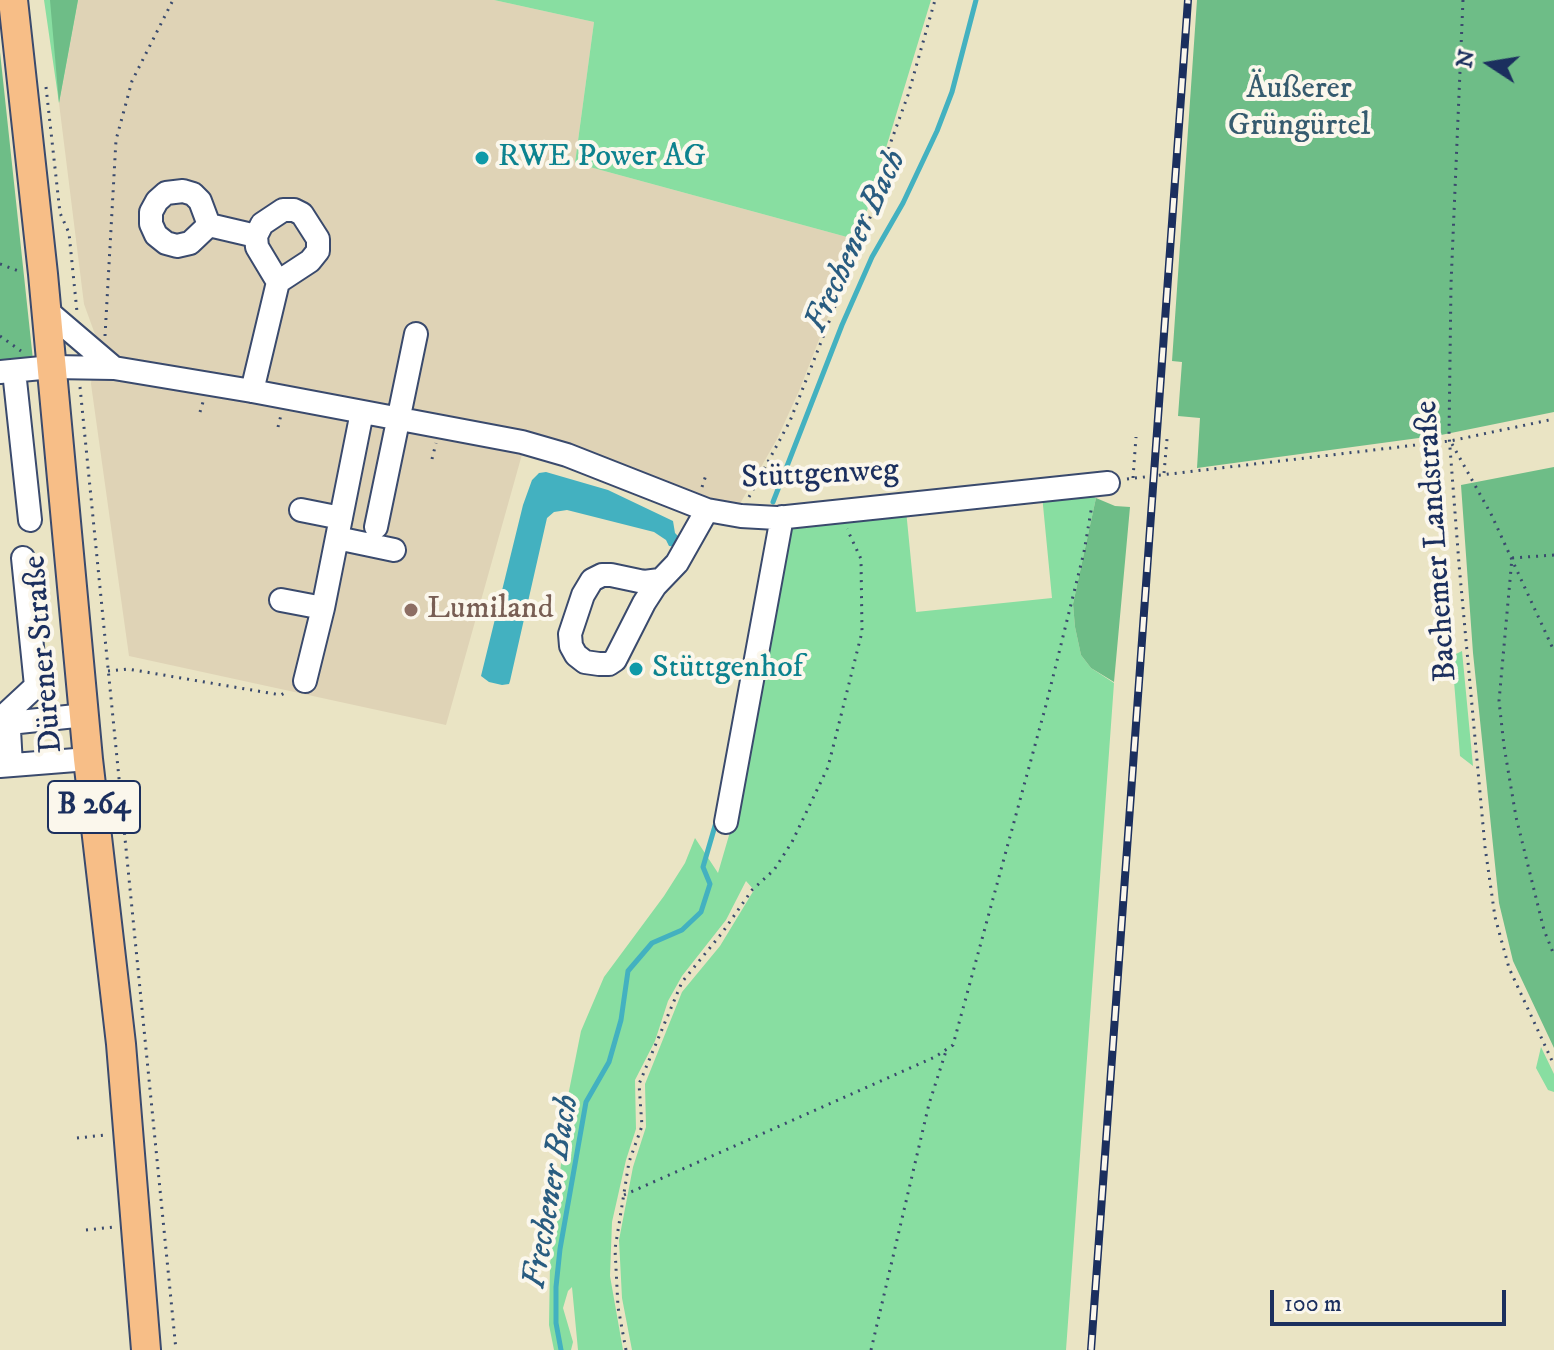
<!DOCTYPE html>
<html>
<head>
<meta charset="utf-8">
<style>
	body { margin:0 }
	#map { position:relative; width:1554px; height:1350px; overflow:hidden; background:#eae4c4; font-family:"IM FELL DW Pica",serif }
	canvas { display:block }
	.north { position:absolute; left:1450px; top:24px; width:80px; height:80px; -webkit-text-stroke:6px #fbf7ec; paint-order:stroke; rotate:282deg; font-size:22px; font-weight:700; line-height:32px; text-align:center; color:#1b2f5e }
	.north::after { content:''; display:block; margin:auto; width:28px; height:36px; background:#1b2f5e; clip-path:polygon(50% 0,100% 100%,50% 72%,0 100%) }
	.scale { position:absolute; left:1270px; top:1290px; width:236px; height:36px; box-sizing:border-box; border:4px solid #1b2f5e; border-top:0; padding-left:10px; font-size:24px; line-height:28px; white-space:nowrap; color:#1b2f5e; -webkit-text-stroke:6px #fbf7ec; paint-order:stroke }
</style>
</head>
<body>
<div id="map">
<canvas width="1554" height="1350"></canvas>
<div class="north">N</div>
<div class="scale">100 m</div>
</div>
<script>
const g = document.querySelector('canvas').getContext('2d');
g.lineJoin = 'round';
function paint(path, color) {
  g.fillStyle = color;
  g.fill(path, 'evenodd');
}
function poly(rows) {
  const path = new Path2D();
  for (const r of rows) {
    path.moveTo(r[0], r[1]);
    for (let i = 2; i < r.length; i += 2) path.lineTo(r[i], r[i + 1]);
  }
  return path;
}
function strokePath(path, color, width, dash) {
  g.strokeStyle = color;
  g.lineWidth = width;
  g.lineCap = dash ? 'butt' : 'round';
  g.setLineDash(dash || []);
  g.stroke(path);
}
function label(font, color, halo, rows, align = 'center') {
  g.font = font + ' "IM FELL DW Pica",serif';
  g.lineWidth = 8;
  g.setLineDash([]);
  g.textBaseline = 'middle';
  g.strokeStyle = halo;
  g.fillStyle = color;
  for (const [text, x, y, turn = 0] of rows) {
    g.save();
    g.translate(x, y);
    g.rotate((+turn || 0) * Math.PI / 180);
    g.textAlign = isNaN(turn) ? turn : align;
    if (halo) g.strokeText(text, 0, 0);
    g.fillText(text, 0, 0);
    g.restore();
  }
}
paint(poly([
	[78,0,494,0,594,22,575,163,858,240,799,391,777,439,737,509,705,503,528,433,446,725,129,656,91,384,96,337,84,304,59,103]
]), '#dfd3b6');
paint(poly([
	[44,0,78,0,59,103],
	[494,0,931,0,858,240,575,163,594,22],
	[1082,491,1096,498,1073,604,1075,627,1081,655,1091,668,1114,683,1066,1350,632,1350,622,1298,619,1240,633,1167,646,1127,645,1084,682,992,720,946,754,890,746,881,726,920,682,976,668,1001,655,1041,635,1080,636,1129,626,1160,612,1222,610,1276,623,1350,578,1350,572,1287,568,1291,563,1308,573,1342,571,1350,554,1350,549,1325,550,1264,569,1091,581,1031,604,977,664,896,685,863,695,838,718,873,732,825,788,525,906,510,916,612,1052,598,1042,495],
	[1462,651,1473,766,1460,756,1452,656],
	[1541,1047,1554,1074,1554,1092,1548,1090,1536,1068]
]), '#88dea1');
paint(poly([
	[50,0,78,0,59,103],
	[1197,0,1554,0,1554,412,1441,435,1197,468,1200,418,1178,416,1182,362,1172,361],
	[0,52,33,360,0,361],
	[1554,467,1554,1048,1513,961,1499,903,1473,653,1461,485],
	[1096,498,1115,506,1130,507,1114,682,1091,668,1081,655,1075,627,1073,604]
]), '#6ebd87');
paint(poly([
	[546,472,608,490,673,521,675,533,680,538,677,547,669,546,666,540,654,532,567,510,554,512,547,518,510,681,509,684,502,685,489,682,481,676,523,505,532,480,539,473]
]), '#43b1c0');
strokePath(poly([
	[773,502,842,325,872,257,903,203,937,131,952,92,976,0],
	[561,1350,556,1323,556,1287,560,1249,586,1102,609,1062,621,1020,628,971,652,943,682,930,701,912,710,884,703,867,717,819]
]), '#43b1c0', 5);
const minor = poly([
	[209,225,200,201,193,194,183,191,166,193,157,201,151,212,151,224,156,235,166,243,177,246,190,243,209,225,256,236],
	[46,310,114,368],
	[14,371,30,520],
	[0,372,52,367,114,368,252,391,522,442,567,455,707,510,741,516,777,518,1108,483],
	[252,391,278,282,257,247,256,236,262,224,283,210,294,210,302,214,318,239,318,251,310,261,278,282],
	[301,510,341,518],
	[376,527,416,334],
	[337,538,394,550],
	[660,580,644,582,611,575,602,575,592,580,583,595,570,634,571,646,576,655,585,662,599,664,609,664,615,660,644,603,655,586,677,563,707,510],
	[281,600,323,608],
	[305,681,323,608,362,412],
	[0,724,85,715],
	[11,765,8,712,36,686,23,558],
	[0,766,88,759],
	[726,822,782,517]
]);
const major = poly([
	[13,0,43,274,88,759,121,1044,146,1350]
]);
strokePath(minor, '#3a4a6d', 26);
strokePath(major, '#3a4a6d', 32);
strokePath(poly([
	[1463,0,1451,284,1449,435,1459,564,1485,847,1495,917,1509,968,1554,1065],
	[46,87,60,213,69,233,77,312],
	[0,264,21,272],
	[0,336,21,351],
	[105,336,116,140,132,81,173,0],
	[80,387,176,1350],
	[200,412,203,402],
	[278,427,281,415],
	[1452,444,1491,514,1554,651],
	[432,459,436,443],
	[1164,473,1167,439],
	[1133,478,1136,437],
	[1127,479,1450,441,1554,419],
	[702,487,706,475],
	[749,497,790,421,871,215,889,147,908,95,935,0],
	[1554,555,1512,558,1499,701,1504,746,1516,817,1544,930,1554,955],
	[108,671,128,669,281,695,288,691],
	[77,1138,105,1135],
	[624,1195,935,1057,953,1045,1046,705,1084,552,1092,505],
	[86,1230,114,1227],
	[626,1350,618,1307,615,1249,629,1162,642,1126,639,1084,682,982,722,933,752,890,774,870,792,842,828,767,862,632,861,559,847,529],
	[871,1350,929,1104,946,1051]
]), '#3a4a6d', 3, [2, 6]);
strokePath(minor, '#fff', 22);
strokePath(major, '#f7be87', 28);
const rail = poly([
	[1091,1350,1188,0]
]);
strokePath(rail, '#1b2f5e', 8);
strokePath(rail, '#fbf7ec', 5, [15]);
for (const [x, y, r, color] of [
	[482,158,8,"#0f9aa8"],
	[411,610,8,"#8d6e63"],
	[636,669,8,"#0f9aa8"]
]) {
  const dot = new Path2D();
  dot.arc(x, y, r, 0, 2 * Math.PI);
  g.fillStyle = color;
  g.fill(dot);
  strokePath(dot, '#fbf7ec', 3);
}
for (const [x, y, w] of [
	[94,807,92]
]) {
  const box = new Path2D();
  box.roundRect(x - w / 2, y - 26, w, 52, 6);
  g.fillStyle = '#fbf7ec';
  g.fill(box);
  strokePath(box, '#1b2f5e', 2);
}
label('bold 30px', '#1b2f5e', null, [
	["B 264",94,807]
]);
label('32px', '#365b6f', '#fbf7ec', [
	["Äußerer",1299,90],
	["Grüngürtel",1299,127]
]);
label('32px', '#0d838f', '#fbf7ec', [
	["RWE Power AG",498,158],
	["Stüttgenhof",652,669]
], 'left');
label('32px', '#1b2f5e', '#fbf7ec', [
	["Stüttgenweg",820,476,-3],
	["Bachemer Landstraße",1438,541,-94],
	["Dürener Straße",45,654,-95]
]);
label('32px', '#785e54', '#fbf7ec', [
	["Lumiland",427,610]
], 'left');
label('italic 34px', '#295c80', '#fbf7ec', [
	["Frechener Bach",857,242,-65],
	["Frechener Bach",553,1192,-80]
]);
</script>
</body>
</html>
